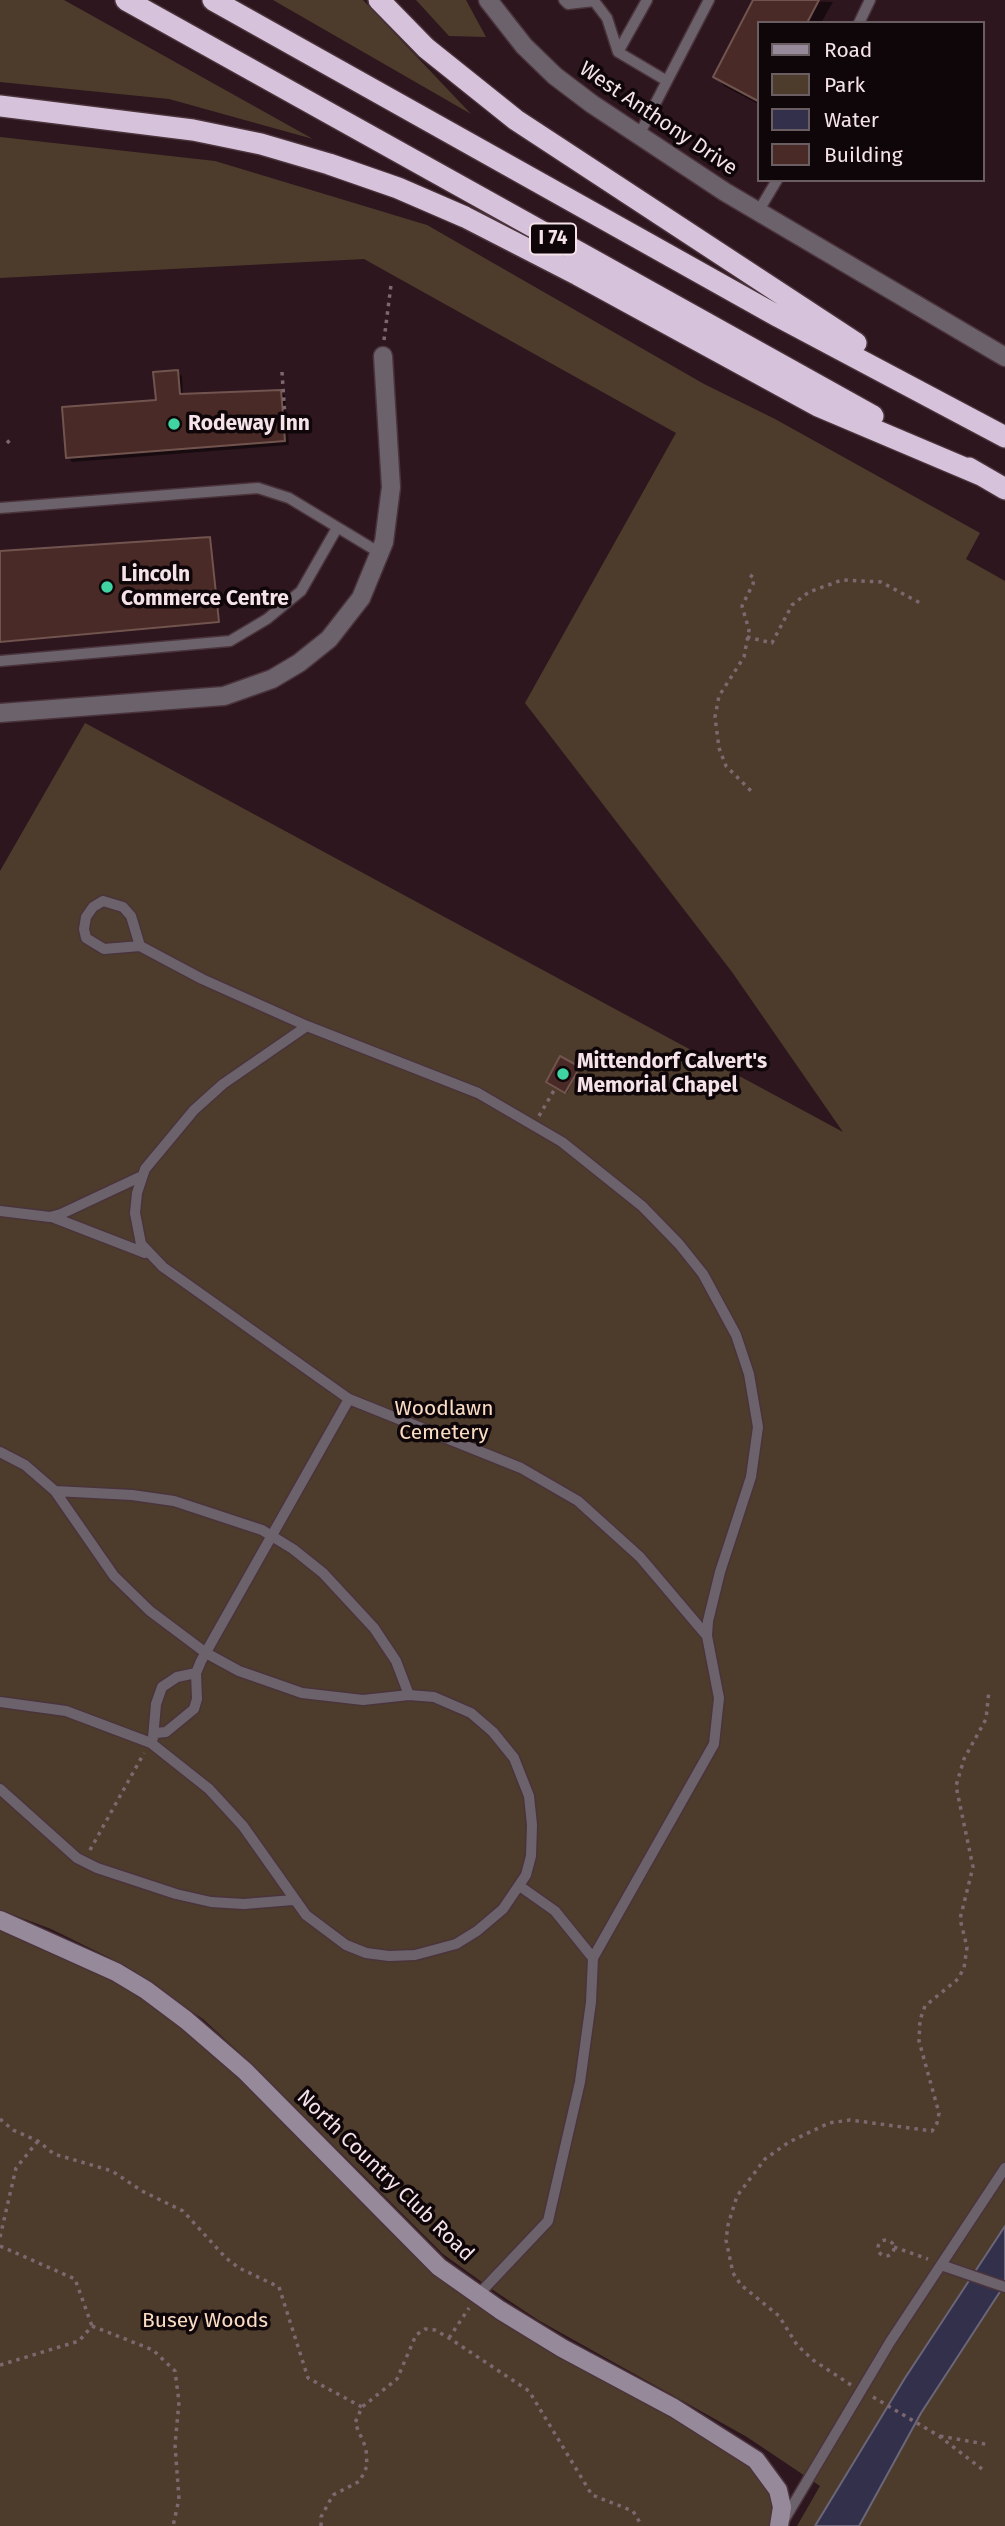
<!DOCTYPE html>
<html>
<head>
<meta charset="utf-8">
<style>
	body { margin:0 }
	#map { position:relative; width:1005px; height:2526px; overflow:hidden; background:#2e161f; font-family:"Fira Sans",sans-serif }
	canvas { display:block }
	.legend { position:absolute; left:757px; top:21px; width:228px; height:161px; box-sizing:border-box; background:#0f0609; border:2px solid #6b5e63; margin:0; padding:9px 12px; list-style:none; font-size:21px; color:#f5e3e9 }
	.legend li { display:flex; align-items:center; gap:14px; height:35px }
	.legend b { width:35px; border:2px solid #6b5e63 }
</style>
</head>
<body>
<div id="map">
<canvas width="1005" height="2526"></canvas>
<ul class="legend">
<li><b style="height:9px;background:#968999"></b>Road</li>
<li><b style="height:19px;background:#4d3c2c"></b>Park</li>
<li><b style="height:19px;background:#32304a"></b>Water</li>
<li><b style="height:19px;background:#492a26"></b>Building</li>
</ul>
</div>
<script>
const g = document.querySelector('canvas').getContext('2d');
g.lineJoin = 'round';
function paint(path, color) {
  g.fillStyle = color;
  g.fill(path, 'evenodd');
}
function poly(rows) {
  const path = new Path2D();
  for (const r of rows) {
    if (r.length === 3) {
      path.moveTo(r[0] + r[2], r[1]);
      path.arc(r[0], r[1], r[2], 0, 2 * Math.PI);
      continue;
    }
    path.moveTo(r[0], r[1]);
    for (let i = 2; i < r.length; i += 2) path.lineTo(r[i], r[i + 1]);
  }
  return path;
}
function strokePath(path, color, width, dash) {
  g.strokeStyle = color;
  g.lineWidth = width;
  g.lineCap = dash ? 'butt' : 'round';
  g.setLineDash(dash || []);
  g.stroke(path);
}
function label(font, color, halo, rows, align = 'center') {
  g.font = font + ' "Fira Sans",sans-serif';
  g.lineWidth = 7;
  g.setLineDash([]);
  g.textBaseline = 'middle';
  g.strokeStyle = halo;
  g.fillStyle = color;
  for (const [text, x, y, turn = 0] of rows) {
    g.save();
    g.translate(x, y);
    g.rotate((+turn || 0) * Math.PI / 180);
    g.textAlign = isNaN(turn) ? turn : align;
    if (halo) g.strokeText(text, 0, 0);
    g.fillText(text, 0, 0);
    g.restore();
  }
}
paint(poly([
	[0,0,64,0,313,139,169,99,0,82],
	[273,0,363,0,471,114],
	[416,0,466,0,486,37,449,36],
	[0,137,215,161,427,225,704,384,775,419,980,533,966,559,1005,581,1005,2526,797,2526,820,2486,747,2437,538,2320,490,2288,443,2254,242,2055,203,2019,110,1958,51,1929,0,1910,0,871,85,723,843,1132,732,972,525,703,676,433,364,259,0,278],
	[0,1920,14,1924,186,2020,439,2267,769,2474,779,2526,0,2526]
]), '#4d3c2c');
const water = poly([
	[1005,2226,1005,2284,921,2413,859,2526,815,2526,905,2378,1005,2226]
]);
paint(water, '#32304a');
strokePath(water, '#6c667a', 2);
paint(poly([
	[756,0,833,2,821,23,758,23,758,104,724,86,715,76],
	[177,372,182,376,183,396,281,392,285,396,289,445,72,462,68,457,157,402],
	[209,539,220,623,0,643,0,553],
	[579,1069,567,1093,549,1083]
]), '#0007');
const building = poly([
	[753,0,819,0,807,23,758,23,758,101,713,77,753,0],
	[178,370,180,394,281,390,285,441,66,458,62,407,156,400,153,372,178,370],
	[210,537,219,622,0,642,0,551,210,537],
	[560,1056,580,1067,565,1093,546,1082,560,1056]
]);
paint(building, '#492a26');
strokePath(building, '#72544f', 2);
const lane = poly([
	[564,0,568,4,594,1,607,18,618,52,667,81],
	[859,23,870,0],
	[618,52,647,0],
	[639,135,709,0],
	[758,212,777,180],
	[0,508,258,488,289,498,380,553],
	[0,661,230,641,267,619,301,591,337,528],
	[103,901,123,907,131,916,140,946,104,949,86,938,84,929,86,917,93,907,103,901],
	[140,946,202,979,307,1026,478,1093,562,1142,642,1206,679,1244,703,1274,736,1335,749,1374,758,1427,751,1477,720,1572,708,1621,707,1636,719,1698,714,1744,593,1958],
	[307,1026,223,1084,194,1110,145,1169,137,1193,135,1213,141,1244,163,1267,349,1399,521,1468,578,1501,640,1557,707,1636],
	[0,1211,50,1217,61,1214,142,1176],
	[52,1217,145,1253],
	[0,1452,25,1465,55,1491,132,1495,174,1501,262,1530,293,1549,323,1573,374,1628,396,1661,409,1695,434,1697,471,1713,493,1732,514,1758,529,1796,532,1825,531,1856,526,1875,503,1909,477,1931,456,1944,415,1955,389,1956,366,1953,346,1945,306,1915,243,1826,209,1789,151,1743,66,1711,0,1702],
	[55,1491,114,1576,150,1611,206,1653,239,1671,302,1693,363,1700,409,1695],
	[156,1733,166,1732,194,1709,197,1699,196,1673,201,1661,349,1399],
	[153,1738,156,1704,162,1687,177,1677,196,1673],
	[0,1789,77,1858,97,1868,176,1894,211,1902,244,1904,293,1900],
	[941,2265,1005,2287],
	[479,2294,548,2221,580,2082,591,2002,593,1958,555,1911,521,1887],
	[784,2520,890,2342,1005,2168]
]);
const street = poly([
	[488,0,524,46,555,76,592,104,725,192,1005,357],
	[0,713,224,696,272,679,299,663,329,639,361,598,384,542,391,487,383,356]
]);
const secondary = poly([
	[0,1920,116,1972,146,1990,186,2020,245,2071,439,2267,500,2310,562,2348,674,2408,756,2460,778,2490,782,2507,779,2526]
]);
const highway = poly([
	[126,0,873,416],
	[213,0,779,317,1005,437],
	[379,0,426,48,516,120,856,343],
	[0,106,193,130,261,144,329,164,398,188,465,217,578,275,818,406,981,475],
	[969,468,1005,489]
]);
strokePath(lane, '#4a333b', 13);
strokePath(street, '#4a333b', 21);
strokePath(secondary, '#4a333b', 21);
strokePath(highway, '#4a333b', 24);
strokePath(poly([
	[384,340,391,285],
	[282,372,285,418],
	[7,443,13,437],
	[750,575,754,578,753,584,742,606,749,630,744,657,719,696,715,717,719,748,726,766,751,791],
	[747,637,772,643,792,605,809,592,842,580,881,582,922,604],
	[539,1116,556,1087],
	[90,1850,144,1753],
	[0,2119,13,2130,38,2141,54,2154,112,2171,142,2191,183,2211,226,2258,239,2268,279,2287,308,2378,362,2407],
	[0,2237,16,2168,38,2141],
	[886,2248,8],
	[0,2246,75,2279,92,2326],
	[894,2247,928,2259],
	[92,2326,153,2350,175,2371,179,2402,175,2445,179,2499,173,2526],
	[449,2338,469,2308],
	[0,2365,79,2341,92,2326],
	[851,2385,813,2360,797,2345,779,2316,741,2285,733,2273,726,2240,728,2225,737,2196,765,2159,789,2142,829,2123,850,2120,932,2131,937,2123,939,2113,919,2041,920,2020,925,2006,958,1979,964,1968,967,1947,960,1919,973,1867,956,1786,964,1759,986,1719,989,1690],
	[873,2397,939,2436,982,2469],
	[940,2436,990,2445],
	[321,2526,321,2517,333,2495,360,2481,367,2466,366,2448,355,2423,362,2407,397,2379,416,2335,425,2329,435,2330,449,2338,529,2391,592,2495,633,2511,642,2526]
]), '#7d686f', 3.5, [3.5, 5]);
strokePath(lane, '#6b626c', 10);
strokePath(street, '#6b626c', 18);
strokePath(secondary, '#968999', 18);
strokePath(highway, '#d7c2db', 21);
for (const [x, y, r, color] of [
	[174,424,7,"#3fd4a2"],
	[107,587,7,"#3fd4a2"],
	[563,1074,7,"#3fd4a2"]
]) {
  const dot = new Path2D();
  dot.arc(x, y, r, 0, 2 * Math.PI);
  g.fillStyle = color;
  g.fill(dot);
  strokePath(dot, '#0f0609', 2.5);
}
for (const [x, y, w] of [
	[553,239,46]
]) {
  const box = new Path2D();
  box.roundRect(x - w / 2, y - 15.5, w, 31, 5);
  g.fillStyle = '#0f0609';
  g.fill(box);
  strokePath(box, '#f5e3e9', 2);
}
label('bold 19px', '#f5e3e9', null, [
	["I 74",553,239]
]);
label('21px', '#f5e3e9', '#0f0609', [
	["West Anthony Drive",658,119,34],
	["North Country Club Road",385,2176,44]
]);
label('bold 21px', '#f5e3e9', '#0f0609', [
	["Rodeway Inn",188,424],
	["Lincoln",121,575],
	["Commerce Centre",121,599],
	["Mittendorf Calvert's",577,1062],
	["Memorial Chapel",577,1086]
], 'left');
label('21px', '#faddc4', '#0f0609', [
	["Woodlawn",444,1409],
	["Cemetery",444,1433],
	["Busey Woods",205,2321]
]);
</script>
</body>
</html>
